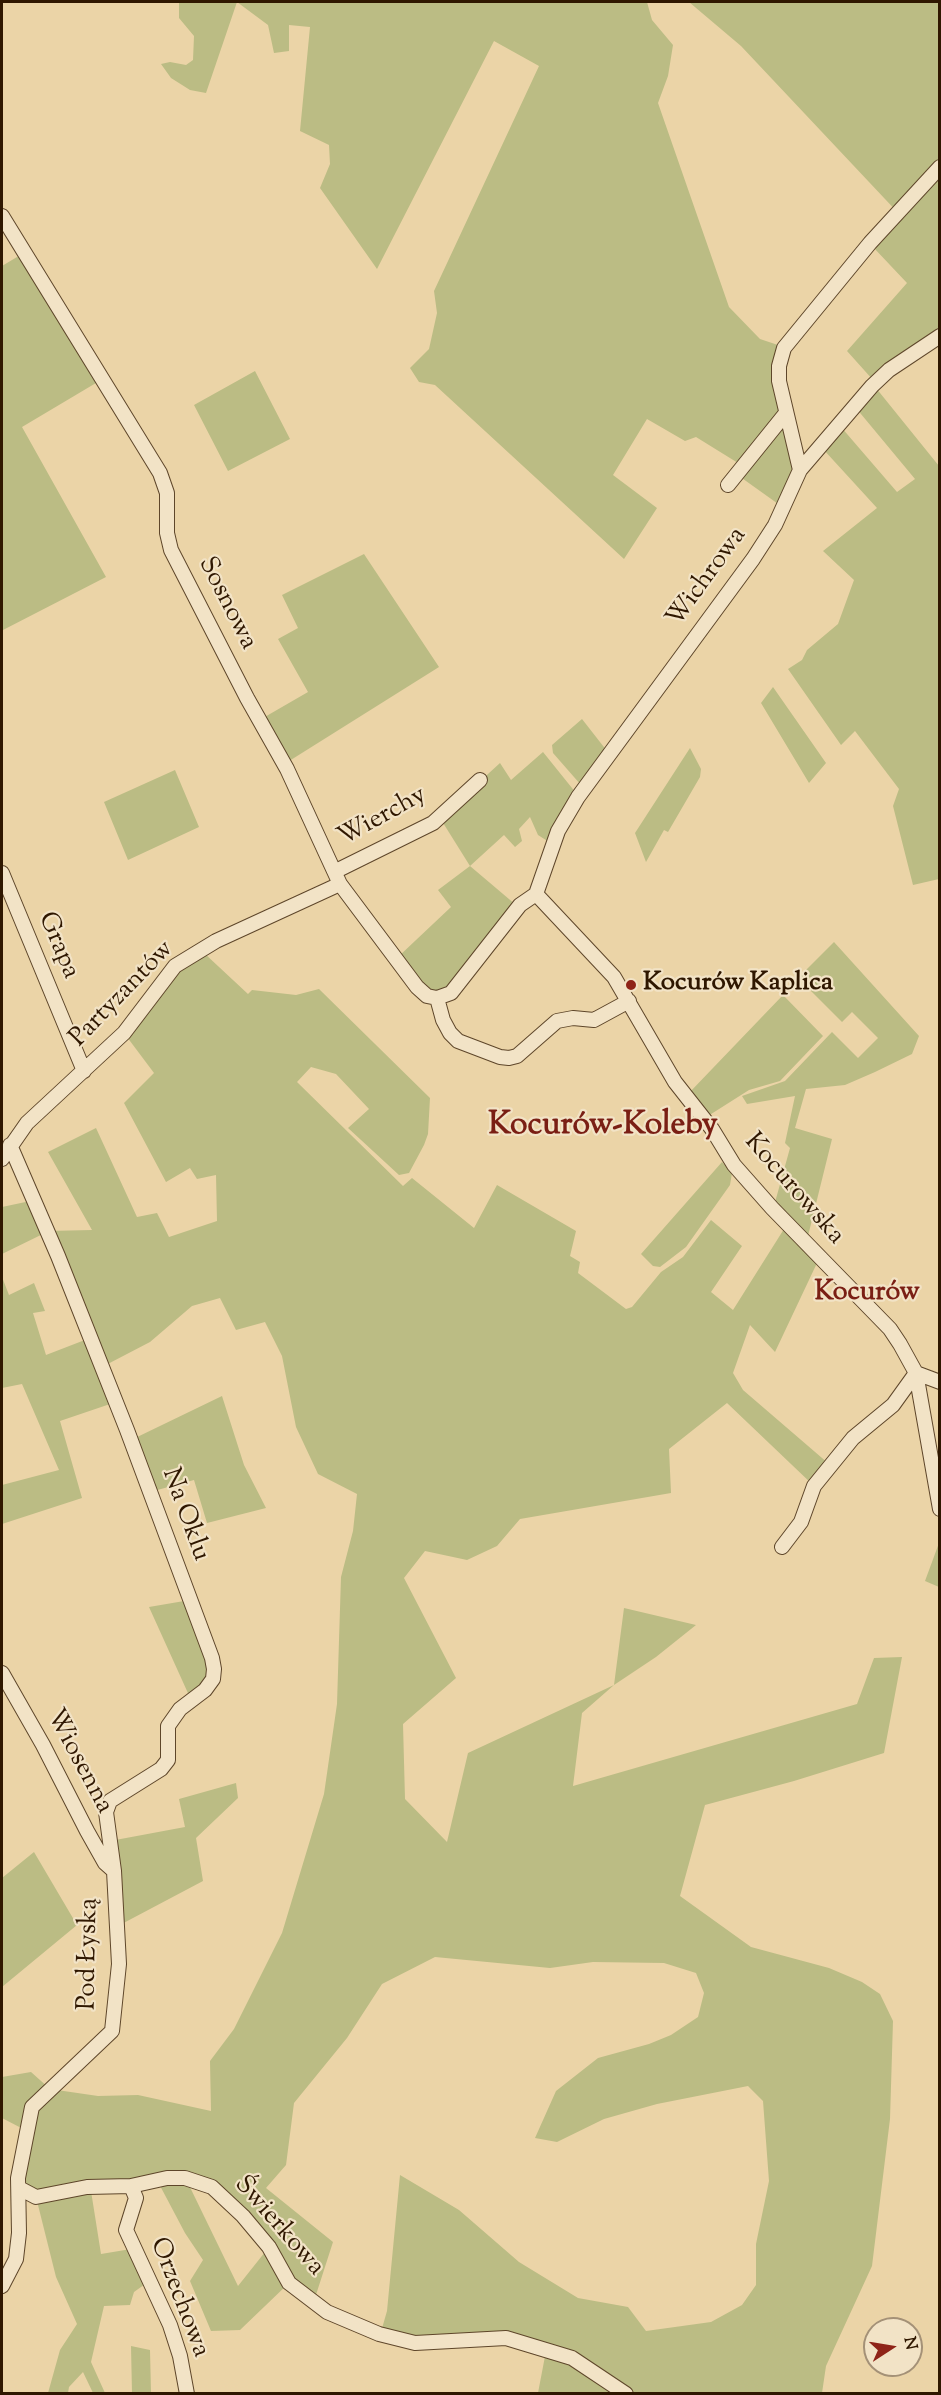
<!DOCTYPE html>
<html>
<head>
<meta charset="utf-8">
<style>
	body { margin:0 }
	#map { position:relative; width:941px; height:2395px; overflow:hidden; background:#ebd4a7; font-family:"Sorts Mill Goudy",serif }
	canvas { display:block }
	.frame { position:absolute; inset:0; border:3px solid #2f1700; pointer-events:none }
	.north { position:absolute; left:863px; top:2317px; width:60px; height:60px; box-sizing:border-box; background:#f2e3c6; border:2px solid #a49177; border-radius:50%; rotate:78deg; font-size:16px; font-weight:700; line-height:24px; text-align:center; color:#2f1700 }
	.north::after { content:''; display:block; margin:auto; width:21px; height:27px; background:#8f2418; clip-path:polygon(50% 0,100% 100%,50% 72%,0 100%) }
</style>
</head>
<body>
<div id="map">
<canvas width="941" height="2395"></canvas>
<div class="frame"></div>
<div class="north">N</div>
</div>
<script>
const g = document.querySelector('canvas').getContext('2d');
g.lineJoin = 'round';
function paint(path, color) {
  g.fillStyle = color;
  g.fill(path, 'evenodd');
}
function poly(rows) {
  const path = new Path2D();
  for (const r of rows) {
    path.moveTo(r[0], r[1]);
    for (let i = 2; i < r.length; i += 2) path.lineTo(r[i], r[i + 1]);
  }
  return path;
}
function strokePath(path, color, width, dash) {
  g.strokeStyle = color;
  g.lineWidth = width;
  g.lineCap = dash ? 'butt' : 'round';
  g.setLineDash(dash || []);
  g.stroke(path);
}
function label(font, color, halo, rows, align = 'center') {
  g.font = font + ' "Sorts Mill Goudy",serif';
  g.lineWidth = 4.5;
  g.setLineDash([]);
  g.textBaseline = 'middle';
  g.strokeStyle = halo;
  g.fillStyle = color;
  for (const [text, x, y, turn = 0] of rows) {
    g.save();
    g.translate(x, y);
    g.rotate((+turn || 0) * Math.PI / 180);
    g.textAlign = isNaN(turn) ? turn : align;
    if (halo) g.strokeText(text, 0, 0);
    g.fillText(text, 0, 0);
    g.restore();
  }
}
paint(poly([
	[179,2,237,2,206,93,190,90,171,78,161,64,170,62,186,65,193,60,194,36,179,18],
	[237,2,647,2,652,20,673,45,668,76,658,103,729,307,760,339,781,346,786,413,738,463,696,437,685,441,647,419,613,475,657,508,624,559,435,385,419,382,410,368,429,349,437,313,434,291,539,66,494,41,377,269,320,188,330,164,329,145,300,131,310,27,289,25,289,51,274,53,268,25],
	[689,2,939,2,939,330,873,380,847,351,907,283,873,247,901,216,741,46],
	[22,254,101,380,22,427,106,577,3,630,2,266],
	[255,371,290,439,228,471,194,405],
	[876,388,939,466,939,879,913,885,893,806,899,789,855,731,841,745,788,669,802,660,807,650,838,624,854,580,823,551,877,508,823,449,841,427,897,492,915,479,856,408],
	[783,426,795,471,781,506,739,476],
	[364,554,439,667,286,763,263,718,308,692,278,639,298,628,282,595],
	[773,687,826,763,809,783,761,703],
	[582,719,607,751,581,785,553,753,552,745],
	[690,748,701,769,700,777,668,832,664,830,646,862,635,833],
	[543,752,576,793,549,842,538,835,530,817,519,829,522,841,515,847,504,835,470,866,516,905,452,988,437,993,423,987,398,957,451,907,438,890,470,866,440,818,500,763,511,780],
	[175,770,199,827,128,860,104,802],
	[834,942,919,1036,912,1054,875,1072,845,1085,806,1089,795,1128,832,1139,807,1240,774,1206,790,1148,785,1143,795,1096,747,1104,742,1096,785,1081,832,1032,858,1058,878,1038,852,1012,842,1022,798,978],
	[204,953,248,994,252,990,296,995,319,989,430,1098,428,1134,424,1145,409,1173,399,1175,348,1128,369,1109,336,1074,311,1067,297,1082,403,1186,412,1178,474,1228,497,1185,576,1231,570,1256,580,1262,578,1273,626,1309,632,1307,661,1272,683,1257,711,1220,742,1246,711,1292,733,1310,784,1229,817,1263,775,1352,750,1325,733,1373,743,1390,829,1464,813,1485,727,1403,669,1449,671,1493,520,1519,497,1546,467,1560,425,1551,404,1578,456,1678,403,1724,405,1799,447,1842,468,1753,614,1685,624,1608,696,1625,656,1657,614,1685,582,1713,573,1786,857,1704,874,1658,902,1657,884,1753,794,1781,705,1805,680,1896,751,1947,829,1968,862,1982,880,1994,893,2021,890,2119,872,2266,826,2366,822,2393,538,2393,546,2351,506,2338,452,2343,381,2332,387,2311,400,2175,459,2210,519,2262,578,2298,628,2307,646,2331,711,2322,742,2305,756,2285,756,2244,769,2181,763,2101,748,2086,657,2104,604,2119,557,2142,535,2138,556,2091,598,2058,649,2044,671,2035,698,2017,704,1993,696,1973,664,1963,593,1962,550,1968,435,1957,382,1984,347,2038,294,2103,286,2165,266,2188,333,2242,314,2301,289,2283,240,2330,211,2331,190,2281,203,2260,185,2233,157,2180,91,2191,101,2254,131,2249,148,2282,134,2292,130,2305,104,2306,91,2362,105,2393,93,2393,83,2372,69,2387,68,2393,48,2393,60,2350,77,2324,56,2277,36,2197,19,2188,27,2131,2,2118,2,2077,31,2072,50,2089,98,2096,138,2095,211,2111,210,2061,234,2029,282,1933,324,1794,337,1704,341,1577,353,1531,357,1494,318,1474,296,1427,282,1356,265,1322,236,1330,220,1298,192,1306,150,1342,102,1367,116,1402,60,1421,82,1498,2,1524,2,1485,59,1470,22,1384,2,1388,2,1277,9,1295,34,1283,45,1311,33,1313,46,1355,90,1338,47,1232,2,1254,2,1207,35,1200,47,1231,92,1230,48,1152,96,1128,137,1217,157,1213,169,1237,217,1221,216,1175,197,1179,190,1168,166,1182,124,1103,154,1073,124,1033,172,974],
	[186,2179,212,2188,269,2247,238,2286],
	[783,995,823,1036,780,1081,749,1090,708,1116,689,1093],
	[722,1162,732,1173,730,1185,686,1247,660,1267,653,1266,641,1254],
	[222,1396,244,1465,266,1508,207,1523,194,1480,150,1492,131,1440],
	[939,1543,939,1587,925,1581],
	[190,1600,214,1669,192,1702,149,1607],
	[236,1783,238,1798,196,1838,203,1881,116,1927,110,1841,185,1827,179,1799],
	[34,1852,77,1925,2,1987,2,1878],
	[131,2346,150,2350,151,2393,132,2393]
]), '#bbbc84');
const minor = poly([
	[2,216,160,473,167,493,167,533,171,550,247,698,287,769,340,884,417,987,427,996,437,998,451,993,520,905,536,894,558,831,578,797,753,559,775,525,800,470,779,381,779,366,784,348,870,243,940,167],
	[800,470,872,386,889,370,940,336],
	[728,485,786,413],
	[336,871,433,823,480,780],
	[2,873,84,1071],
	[536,894,614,977,675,1082,712,1129,734,1165,772,1208,890,1329,900,1344,916,1373,940,1509],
	[437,998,443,1020,450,1033,458,1041,500,1057,509,1058,517,1056,557,1021,573,1018,594,1020,629,1001],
	[2,1159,27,1123,124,1033,175,966,216,941,340,884],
	[916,1373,940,1382],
	[782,1547,801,1522,814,1486,853,1438,893,1405,916,1373],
	[2,1673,43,1745,87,1831,105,1863,114,1871],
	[131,2186,136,2198,126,2230,170,2325,180,2356,187,2394],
	[19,2188,36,2197,87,2187,131,2186,167,2178,185,2178,212,2187,243,2216,269,2247,289,2283,327,2312,379,2334,415,2343,506,2338,572,2358,626,2394],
	[2,2286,16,2259,19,2233,18,2178,32,2107,112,2031,119,1964,114,1871,106,1812,110,1801,161,1769,168,1760,168,1726,180,1709,205,1690,213,1679,214,1669,212,1658,127,1430,58,1256,10,1145]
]);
strokePath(minor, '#5e462a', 16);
strokePath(minor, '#f2e3c6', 14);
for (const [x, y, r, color] of [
	[631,985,6,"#8f2418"]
]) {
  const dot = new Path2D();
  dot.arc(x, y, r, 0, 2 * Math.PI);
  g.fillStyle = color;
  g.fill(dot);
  strokePath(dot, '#f2e3c6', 2);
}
label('26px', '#2f1700', '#f2e3c6', [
	["Wichrowa",708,578,-54],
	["Sosnowa",226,604,63],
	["Wierchy",383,818,-29],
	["Grapa",57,946,67],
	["Partyzantów",123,995,-46],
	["Kocurowska",793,1190,49],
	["Na Oklu",184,1515,70],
	["Wiosenna",78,1762,62],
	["Pod Łyską",90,1954,-89],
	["Świerkowa",278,2227,49],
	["Orzechowa",178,2298,69]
]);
label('bold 26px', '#2f1700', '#f2e3c6', [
	["Kocurów Kaplica",643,985]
], 'left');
label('bold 27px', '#7a1f14', '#f2e3c6', [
	["Kocurów",867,1294]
]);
label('bold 32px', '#7a1f14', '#f2e3c6', [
	["Kocurów-Koleby",603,1128]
]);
</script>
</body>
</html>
